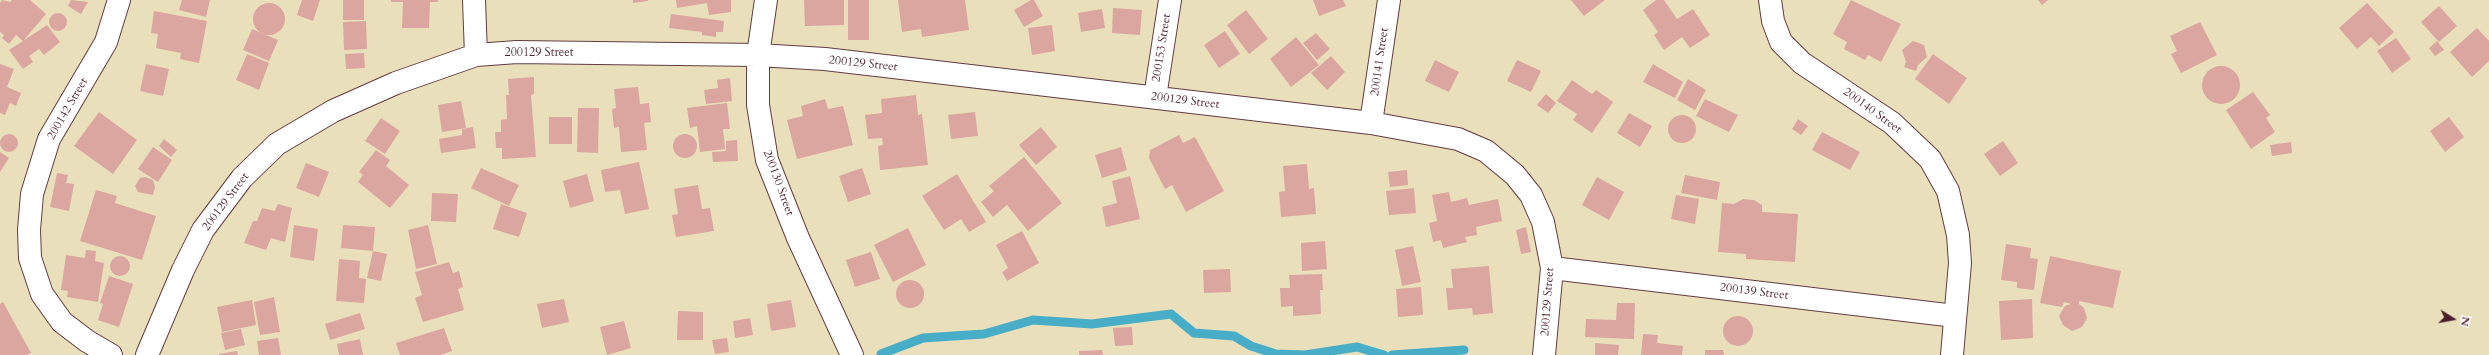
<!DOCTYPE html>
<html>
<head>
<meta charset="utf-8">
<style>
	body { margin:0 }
	#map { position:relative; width:2489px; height:355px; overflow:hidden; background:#eadfbb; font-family:Cardo,serif }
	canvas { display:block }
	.north { position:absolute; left:2433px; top:299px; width:40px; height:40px; -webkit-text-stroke:3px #fff; paint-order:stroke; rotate:101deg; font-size:11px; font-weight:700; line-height:16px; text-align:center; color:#4a1f2b }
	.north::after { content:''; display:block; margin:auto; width:14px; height:18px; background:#4a1f2b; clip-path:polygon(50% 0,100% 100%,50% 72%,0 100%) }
</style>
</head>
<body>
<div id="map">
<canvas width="2489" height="355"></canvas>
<div class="north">N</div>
</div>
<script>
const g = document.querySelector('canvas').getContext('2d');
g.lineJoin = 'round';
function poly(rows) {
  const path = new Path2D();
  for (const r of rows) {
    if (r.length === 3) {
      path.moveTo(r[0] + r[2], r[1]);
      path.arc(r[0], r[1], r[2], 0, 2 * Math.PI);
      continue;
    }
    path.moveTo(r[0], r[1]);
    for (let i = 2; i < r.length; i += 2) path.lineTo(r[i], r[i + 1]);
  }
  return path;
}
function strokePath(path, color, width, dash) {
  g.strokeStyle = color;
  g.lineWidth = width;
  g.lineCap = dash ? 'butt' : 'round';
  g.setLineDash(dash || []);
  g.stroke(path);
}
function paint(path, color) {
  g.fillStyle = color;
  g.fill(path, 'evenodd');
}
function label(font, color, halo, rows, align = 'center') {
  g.font = font + ' Cardo,serif';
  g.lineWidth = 3.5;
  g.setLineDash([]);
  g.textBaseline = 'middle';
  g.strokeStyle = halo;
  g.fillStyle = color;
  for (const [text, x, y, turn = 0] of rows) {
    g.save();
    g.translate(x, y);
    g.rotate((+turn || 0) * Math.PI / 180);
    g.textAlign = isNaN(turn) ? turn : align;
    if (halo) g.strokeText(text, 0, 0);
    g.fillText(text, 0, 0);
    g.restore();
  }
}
strokePath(poly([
	[881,354,923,338,984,334,1033,320,1092,324,1171,314,1194,333,1234,336,1251,346,1276,354,1305,355,1357,347,1384,355],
	[1392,355,1464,350]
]), '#48aec7', 9);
paint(poly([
	[2,0,10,2,12,0,30,0,46,14,23,41,16,35,9,44,2,38,4,35,0,32,0,3],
	[71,0,88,2,81,14,68,6],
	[182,0,210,0,206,17,179,10],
	[302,0,320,0,313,21,297,15],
	[343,0,364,0,364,20,343,20],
	[391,0,438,0,438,2,430,2,429,28,402,28,403,2,391,2],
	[633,0,648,0,648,1,633,3],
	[676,0,731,0,731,12,709,15,707,3,677,8],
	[804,0,844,0,844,25,805,26],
	[848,0,869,0,869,40,848,40],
	[898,0,965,0,969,30,922,37,921,29,902,32],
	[1031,0,1034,0,1043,16,1024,27,1014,10],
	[1313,0,1343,0,1346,6,1319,16],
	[1571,0,1605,0,1584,16],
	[1656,0,1664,0,1677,19,1693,9,1710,35,1690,48,1682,37,1664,50,1654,35,1658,32,1643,10],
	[1851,0,1901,24,1881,62,1868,55,1865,60,1844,49,1847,42,1833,34],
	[2038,0,2048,0,2042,5],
	[2367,3,2394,32,2379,46,2371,37,2357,49,2339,28],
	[269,19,16],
	[2439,6,2457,26,2439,42,2421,22],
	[1113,8,1142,10,1140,35,1112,33],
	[1102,9,1105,28,1081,32,1078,13],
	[1246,10,1268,39,1249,54,1227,25],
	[154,11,207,21,199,63,180,59,181,53,156,48,158,34,151,33],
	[58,22,9],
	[671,14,724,21,723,32,716,32,716,37,702,35,702,32,669,28],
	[366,21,367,49,344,50,343,22],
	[2200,22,2217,55,2181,73,2171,54,2177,51,2170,36],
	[47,25,60,42,44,55,39,49,29,56,33,62,23,69,9,50],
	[1052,25,1055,51,1032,55,1028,28],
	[2477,28,2489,41,2489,61,2472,77,2450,52],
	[252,29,278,40,269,61,243,50],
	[1225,31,1240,54,1219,68,1204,45],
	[1316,33,1330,49,1317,60,1303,43],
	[1296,37,1319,65,1291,87,1270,59],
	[2396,38,2411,59,2392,73,2377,51],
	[1913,41,1924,45,1927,57,1918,65,1916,71,1904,67,1906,62,1902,50],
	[2437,41,2444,50,2435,56,2429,48],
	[364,53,365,68,346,69,345,54],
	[247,54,269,63,259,90,236,80],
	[1933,54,1967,78,1949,104,1915,79],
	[1331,56,1345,72,1327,90,1311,73],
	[1435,60,1459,72,1449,92,1425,81],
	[1517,60,1541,71,1531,92,1507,81],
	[0,64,14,69,7,87,21,93,16,106,10,103,5,115,0,113],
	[146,64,169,69,163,96,140,91],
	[1653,64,1683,82,1675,98,1643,82],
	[2221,85,19],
	[534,77,534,94,531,95,536,157,502,159,502,148,496,148,495,132,501,132,501,120,507,119,506,95,509,95,508,79],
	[730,78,732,101,706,104,704,90,718,88,717,80],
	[1688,79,1706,90,1695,110,1677,100],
	[1572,80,1592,94,1596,90,1613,102,1592,133,1573,120,1577,114,1557,101],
	[638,87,640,104,649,103,651,122,644,123,647,150,621,152,619,127,614,128,612,109,616,108,614,89],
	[2253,92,2270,115,2266,118,2275,132,2251,149,2226,110],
	[1546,94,1556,103,1548,113,1537,105],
	[916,95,918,115,922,114,928,165,880,170,878,146,883,145,882,138,868,139,865,115,882,113,881,99],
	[825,99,828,109,843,106,853,145,797,159,787,120,803,116,801,106],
	[1705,99,1738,115,1729,132,1696,116],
	[461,101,466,128,442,132,438,105],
	[727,103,730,129,723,129,725,149,700,152,697,126,690,128,687,108],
	[578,108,599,108,598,153,577,152],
	[99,112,137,140,113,174,74,146],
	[975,112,978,136,951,139,948,115],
	[1629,113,1652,126,1640,147,1617,133],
	[1682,129,14],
	[549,117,572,117,572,144,549,144],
	[2449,117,2464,137,2445,152,2430,131],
	[381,118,400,131,385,154,365,141],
	[1798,119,1808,126,1801,135,1792,129],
	[473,127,476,148,441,153,439,139,462,135,462,129],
	[1041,127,1057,147,1036,165,1019,145],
	[1822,132,1860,152,1850,170,1812,150],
	[685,146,12],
	[9,143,9],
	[1179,135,1183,143,1195,137,1224,191,1186,212,1172,185,1165,189,1149,158,1150,150],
	[164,139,177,150,171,157,159,146],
	[737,140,738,161,713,162,712,152,726,151,726,141],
	[2003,141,2018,163,2000,176,1984,154],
	[2291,142,2292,153,2272,156,2270,145],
	[153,147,172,160,158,182,138,169],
	[1121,147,1127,170,1102,178,1095,155],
	[376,150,390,160,386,166,409,185,390,208,358,182,363,175,359,172],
	[0,152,9,158,0,172],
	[1024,157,1062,203,1028,231,1007,205,993,217,981,202,994,191,989,186],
	[639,162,649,209,625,214,620,190,605,192,601,170],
	[306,163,329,172,319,197,296,188],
	[1307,164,1309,189,1314,188,1316,214,1281,217,1279,192,1285,191,1283,166],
	[481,168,519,185,509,206,471,188],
	[862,168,871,194,848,202,839,176],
	[1407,170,1408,185,1390,187,1388,172],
	[57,173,68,175,66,183,74,184,69,211,50,207],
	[587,174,594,201,570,208,563,181],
	[957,174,986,222,969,232,961,219,944,230,922,196],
	[1685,175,1720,182,1717,200,1681,193],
	[1130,176,1140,219,1106,227,1102,207,1117,203,1112,181],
	[145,177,153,180,155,187,153,195,138,192,135,186,140,178],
	[1597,177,1624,192,1609,220,1582,205],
	[698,185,702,209,710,208,714,231,676,237,672,215,678,214,674,189],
	[1414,188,1416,213,1389,215,1386,191],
	[96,190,117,196,115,203,156,216,142,260,80,241],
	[1449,192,1451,202,1467,198,1469,205,1498,199,1502,221,1476,227,1477,235,1465,237,1467,242,1443,248,1441,240,1433,242,1429,223,1437,221,1432,195],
	[432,193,458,194,456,222,431,221],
	[1676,195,1699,199,1695,224,1671,219],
	[1743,199,1754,200,1762,205,1762,212,1798,214,1795,262,1746,259,1746,254,1718,252,1722,203,1734,204],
	[278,204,292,208,285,242,271,238,266,250,244,243,253,221,257,221,262,208,275,211],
	[501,204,527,213,519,237,493,229],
	[294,225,318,229,314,261,290,257],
	[343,225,375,227,373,251,341,248],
	[428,225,437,264,416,269,408,230],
	[1526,227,1531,252,1521,254,1516,230],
	[908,228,926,265,893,282,874,245],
	[1022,231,1039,263,1007,281,1002,272,1008,268,996,245],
	[1325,241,1327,269,1302,271,1301,243],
	[2006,244,2031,248,2030,258,2038,259,2034,290,2017,288,2017,282,2001,280],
	[1413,246,1421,282,1402,286,1395,250],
	[86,250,96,251,95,261,104,263,98,302,67,297,68,291,61,290,66,255,85,258],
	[373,251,387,254,381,281,367,278],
	[871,252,880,279,855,287,846,260],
	[120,266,10],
	[2050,256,2121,271,2113,308,2079,301,2079,304,2084,308,2087,318,2082,327,2072,331,2063,325,2059,316,2065,306,2071,304,2064,302,2062,307,2040,303],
	[339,259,360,261,359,278,366,279,364,303,336,301],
	[449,262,453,273,459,271,463,287,458,289,464,310,423,322,415,298,422,295,415,272],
	[1489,266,1493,313,1473,315,1472,308,1448,310,1446,288,1453,288,1451,269],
	[1230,269,1231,292,1204,293,1203,270],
	[1322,274,1323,290,1320,290,1321,314,1293,316,1293,306,1281,307,1280,288,1290,288,1289,275],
	[109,276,133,284,119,327,98,320,103,304,100,303],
	[910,294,14],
	[1421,287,1423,315,1398,317,1396,289],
	[274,297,280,332,260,335,254,302],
	[564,299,569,322,542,328,537,304],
	[2032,299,2033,338,2001,340,1999,301],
	[252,300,256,325,222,332,217,307],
	[791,300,796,327,771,331,767,304],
	[3,302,31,353,27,355,0,355,0,304],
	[1617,303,1635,303,1634,339,1585,337,1586,319,1616,320],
	[678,311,703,312,703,340,677,340],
	[360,313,365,329,330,340,325,324],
	[1738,331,15],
	[750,318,753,335,735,338,733,321],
	[624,321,631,348,607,355,600,327],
	[1132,327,1133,345,1115,346,1113,328],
	[444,328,452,351,440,355,400,355,396,343],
	[241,329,245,345,225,350,221,333],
	[1643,334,1658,335,1657,343,1683,346,1682,355,1641,355],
	[278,338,281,355,259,355,257,341],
	[727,338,729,352,715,354,712,340],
	[360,339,363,355,339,355,337,344],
	[1595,343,1619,345,1618,355,1595,355],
	[1102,350,1103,355,1079,355,1079,351],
	[1705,350,1723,350,1724,355,1705,355],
	[237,351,238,355,219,355,219,354]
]), '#dba6a0');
const minor = poly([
	[474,0,476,55],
	[766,0,758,55,758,105,767,160,798,238,852,355],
	[1770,0,1773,21,1781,42,1802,63,1892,123,1930,159,1948,191,1958,235,1960,263,1952,355],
	[1155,97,1170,0],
	[1371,123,1389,0],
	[1552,268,1955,316],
	[111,355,87,341,62,322,42,294,30,258,29,230,32,194,49,139,106,42,119,0],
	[147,355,183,270,203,230,242,178,277,144,333,111,396,83,476,55,517,52,758,55,825,59,1371,123,1458,139,1486,151,1515,175,1531,195,1543,222,1552,268,1544,355]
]);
strokePath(minor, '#623c41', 24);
strokePath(minor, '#fff', 22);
label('12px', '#4a1f2b', '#fff', [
	["200153 Street",1162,48,-81],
	["200129 Street",539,53],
	["200141 Street",1380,62,-82],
	["200129 Street",863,64,6],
	["200129 Street",1185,101,7],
	["200142 Street",68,109,-60],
	["200140 Street",1872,111,36],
	["200130 Street",778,183,70],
	["200129 Street",226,202,-53],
	["200139 Street",1754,292,7],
	["200129 Street",1548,302,-86]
]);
</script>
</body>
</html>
